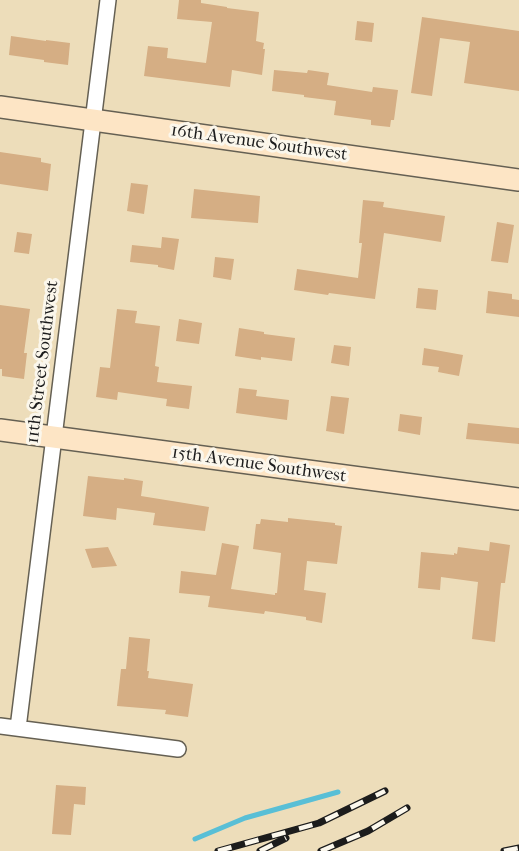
<!DOCTYPE html>
<html>
<head>
<meta charset="utf-8">
<style>
	body { margin:0 }
	canvas { display:block; background:#edddba }
</style>
</head>
<body>
<canvas width="519" height="851"></canvas>
<script>
const g = document.querySelector('canvas').getContext('2d');
g.lineJoin = 'round';
function poly(rows) {
  const path = new Path2D();
  for (const r of rows) {
    path.moveTo(r[0], r[1]);
    for (let i = 2; i < r.length; i += 2) path.lineTo(r[i], r[i + 1]);
  }
  return path;
}
function strokePath(path, color, width, dash) {
  g.strokeStyle = color;
  g.lineWidth = width;
  g.lineCap = dash ? 'butt' : 'round';
  g.setLineDash(dash || []);
  g.stroke(path);
}
function paint(path, color) {
  g.fillStyle = color;
  g.fill(path, 'evenodd');
}
function label(font, color, halo, rows, align = 'center') {
  g.font = font + ' "IM FELL French Canon",serif';
  g.lineWidth = 6;
  g.setLineDash([]);
  g.textBaseline = 'middle';
  g.strokeStyle = halo;
  g.fillStyle = color;
  for (const [text, x, y, turn = 0] of rows) {
    g.save();
    g.translate(x, y);
    g.rotate((+turn || 0) * Math.PI / 180);
    g.textAlign = isNaN(turn) ? turn : align;
    if (halo) g.strokeText(text, 0, 0);
    g.fillText(text, 0, 0);
    g.restore();
  }
}
strokePath(poly([
	[195,839,245,818,338,792]
]), '#59bfd6', 5);
paint(poly([
	[179,0,201,0,201,3,227,7,227,8,259,12,256,41,264,43,263,49,265,49,262,75,232,70,230,87,144,76,148,46,168,48,167,58,206,63,212,22,177,19],
	[422,17,519,31,519,91,464,83,470,42,440,38,432,96,411,93],
	[357,21,374,23,372,42,355,40],
	[11,36,46,41,46,40,70,43,68,65,44,62,44,60,9,55],
	[274,70,307,73,308,70,329,73,327,85,372,92,373,87,398,90,394,120,391,120,390,127,371,125,371,120,334,115,336,101,304,97,304,95,272,91],
	[0,152,41,158,41,162,51,164,48,191,0,184],
	[131,183,148,185,144,214,127,211],
	[194,189,260,196,258,223,191,218],
	[363,200,384,202,383,207,445,216,441,242,384,233,375,299,329,293,328,295,294,290,297,269,358,278,362,243,359,243],
	[497,222,514,225,508,263,491,261],
	[17,232,32,234,29,254,14,252],
	[162,237,179,239,174,270,158,267,158,265,130,262,132,245,161,248],
	[215,257,234,259,231,280,213,277],
	[418,288,438,290,436,310,416,308],
	[488,291,512,294,512,299,519,300,519,317,486,313],
	[0,305,30,309,24,353,27,353,24,379,2,376,2,369,0,369],
	[117,309,137,311,135,323,160,326,155,366,159,367,157,382,192,386,189,409,166,406,167,399,118,392,117,400,96,397,100,367,110,368],
	[179,319,202,323,199,344,176,341],
	[239,328,264,332,264,334,295,338,292,361,261,357,261,360,235,356],
	[334,345,351,347,349,366,331,363],
	[424,348,463,355,459,376,438,372,439,367,422,365],
	[239,388,257,390,256,396,289,400,287,420,236,413],
	[331,396,349,398,344,434,326,431],
	[400,414,422,417,420,435,398,431],
	[468,423,519,428,519,444,466,439],
	[88,476,124,480,124,478,143,481,141,496,209,507,205,531,153,525,155,513,117,508,116,520,83,516],
	[288,518,335,523,335,525,342,526,337,564,307,561,304,590,326,593,322,623,306,620,306,617,265,611,264,614,208,607,210,596,179,593,181,571,216,575,222,543,239,546,231,589,275,595,275,593,277,593,281,553,253,549,256,524,260,524,261,519,288,522],
	[490,542,510,545,505,583,501,583,495,642,472,639,478,582,441,577,440,590,418,588,421,552,454,555,454,553,457,554,458,547,489,551],
	[108,547,117,566,92,568,85,549],
	[129,637,150,639,147,671,149,671,148,678,193,684,188,717,165,714,166,710,117,706,121,669,126,669],
	[56,785,86,787,85,805,74,804,71,835,52,834]
]), '#d5ae84');
const street = poly([
	[0,726,178,749],
	[18,728,108,0]
]);
const secondary = poly([
	[0,107,519,180],
	[0,430,519,499]
]);
strokePath(street, '#656053', 18);
strokePath(secondary, '#656053', 24);
strokePath(street, '#fff', 15);
strokePath(secondary, '#fde5c5', 21);
const rail = poly([
	[218,851,319,823,385,791],
	[260,851,286,838],
	[321,851,368,831,407,808],
	[504,851,519,848]
]);
strokePath(rail, '#1c1c1c', 7);
strokePath(rail, '#fbf7ec', 4.5, [14]);
label('18px', '#1c1c1c', '#fbf7ec', [
	["16th Avenue Southwest",259,143,8],
	["11th Street Southwest",43,362,-83],
	["15th Avenue Southwest",259,465,8]
]);
</script>
</body>
</html>
